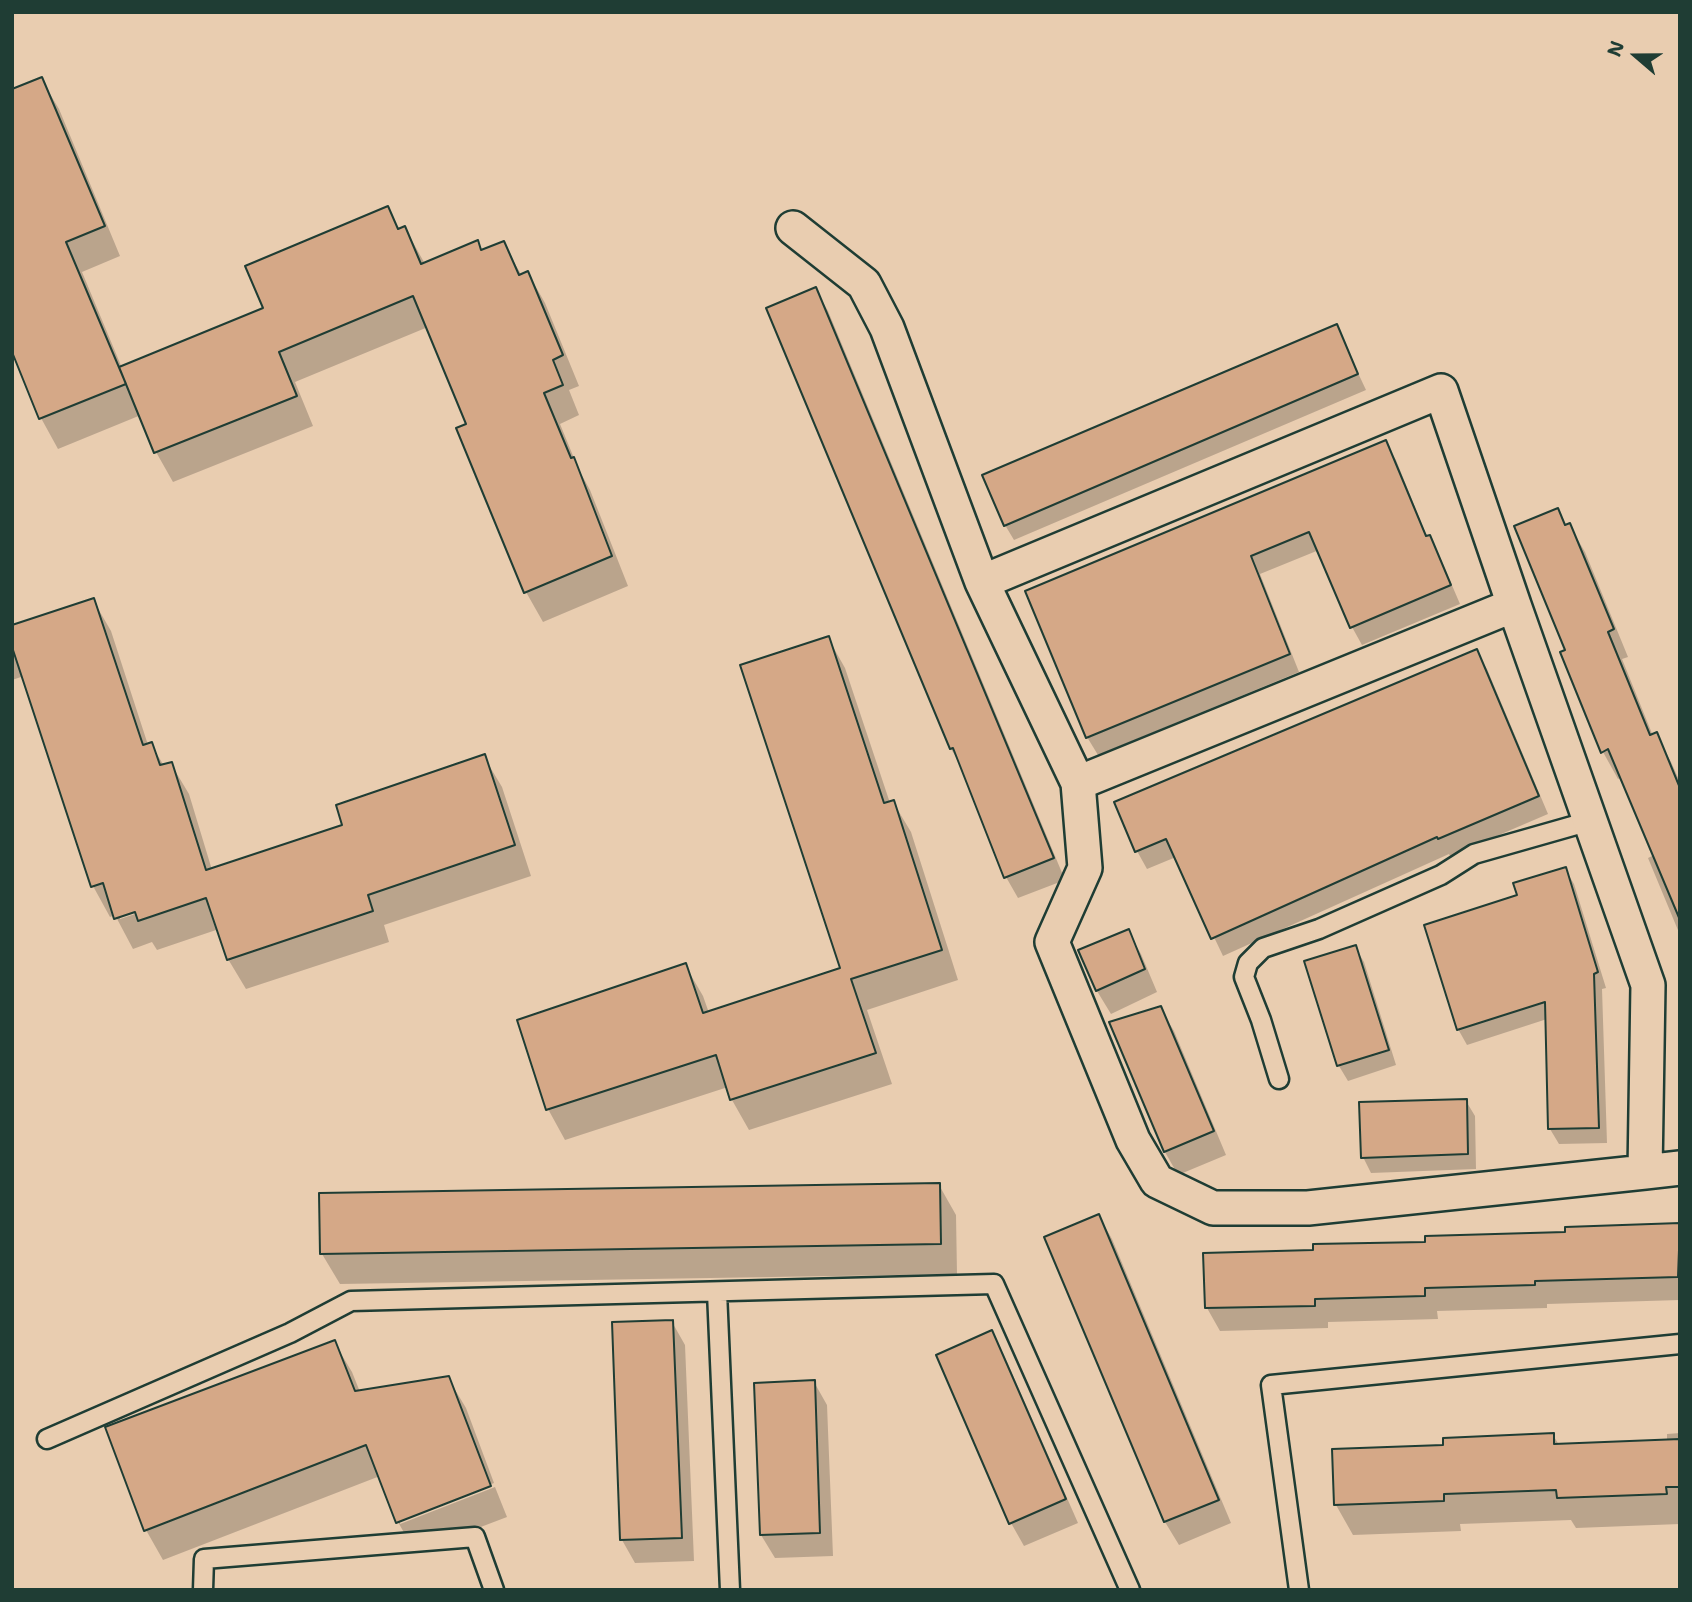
<!DOCTYPE html>
<html>
<head>
<meta charset="utf-8">
<style>
	body { margin:0 }
	#map { position:relative; width:1692px; height:1602px; overflow:hidden; background:#e9cdb0; font-family:"Shantell Sans",sans-serif }
	canvas { display:block }
	.frame { position:absolute; inset:0; border:14px solid #1f3d34; pointer-events:none }
	.north { position:absolute; left:1601px; top:21px; width:70px; height:70px; -webkit-text-stroke:5px #e9cdb0; paint-order:stroke; rotate:290deg; font-size:19px; font-weight:700; line-height:28px; text-align:center; color:#1f3d34 }
	.north::after { content:''; display:block; margin:auto; width:24px; height:32px; background:#1f3d34; clip-path:polygon(50% 0,100% 100%,50% 72%,0 100%) }
</style>
</head>
<body>
<div id="map">
<canvas width="1692" height="1602"></canvas>
<div class="frame"></div>
<div class="north">N</div>
</div>
<script>
const g = document.querySelector('canvas').getContext('2d');
g.lineJoin = 'round';
function paint(path, color) {
  g.fillStyle = color;
  g.fill(path, 'evenodd');
}
function poly(rows) {
  const path = new Path2D();
  for (const r of rows) {
    path.moveTo(r[0], r[1]);
    for (let i = 2; i < r.length; i += 2) path.lineTo(r[i], r[i + 1]);
  }
  return path;
}
function strokePath(path, color, width, dash) {
  g.strokeStyle = color;
  g.lineWidth = width;
  g.lineCap = dash ? 'butt' : 'round';
  g.setLineDash(dash || []);
  g.stroke(path);
}
paint(poly([
	[41,79,59,109,120,256,82,272,122,368,265,309,387,209,400,230,405,228,425,264,477,242,482,252,503,243,522,276,528,273,545,303,579,386,569,390,579,415,560,424,578,468,590,490,628,586,543,622,526,592,469,424,428,327,295,382,313,426,173,482,156,452,141,415,58,449,41,418,12,349],
	[815,289,828,311,1065,880,1018,898,1006,877,962,767,951,749,768,309],
	[1336,326,1366,390,1014,540,1005,525],
	[1385,443,1396,460,1427,537,1439,555,1460,604,1362,645,1352,627,1319,550,1260,574,1299,672,1098,755,1087,737,1257,495],
	[1557,510,1566,527,1569,525,1585,552,1628,657,1622,659,1653,736,1656,735,1671,762,1680,782,1680,935,1648,858,1654,855,1622,777,1618,779,1603,752,1567,651],
	[93,600,111,631,148,745,151,744,164,766,171,764,189,794,212,870,345,826,484,757,502,787,531,876,384,925,389,942,246,989,228,959,219,929,157,950,152,942,133,949,115,915,110,917,93,886,24,676,12,680,12,627],
	[142,908,144,911,120,919,120,916],
	[828,638,845,668,890,803,893,802,911,832,958,980,867,1010,892,1084,749,1130,732,1100,728,1087,565,1140,548,1109,685,965,703,996,709,1013,842,969],
	[1476,651,1487,669,1548,814,1450,856,1449,854,1223,956,1176,857,1147,869,1137,851,1116,803],
	[1565,869,1574,884,1606,988,1602,989,1607,1143,1559,1144,1550,1129,1547,1019,1467,1045,1458,1029,1519,896],
	[1128,931,1141,954,1157,992,1111,1014,1097,991,1081,951],
	[1355,947,1364,962,1396,1065,1348,1081,1339,1066,1306,962],
	[1678,993,1680,993,1680,1041],
	[1160,1008,1174,1031,1226,1155,1178,1175,1165,1152,1111,1023],
	[1466,1101,1475,1116,1476,1169,1371,1173,1363,1157],
	[939,1185,956,1215,957,1274,340,1284,322,1254],
	[1099,1216,1112,1239,1231,1523,1179,1545,1165,1522,1046,1237],
	[1679,1219,1680,1300,1547,1304,1547,1308,1437,1311,1438,1319,1328,1322,1328,1328,1220,1331,1207,1308,1315,1252,1679,1225],
	[672,1322,685,1345,694,1561,635,1563,622,1540],
	[991,1332,1004,1355,1078,1523,1024,1546,1011,1523],
	[334,1342,352,1372,360,1392,448,1378,466,1408,494,1483,400,1520,400,1524,495,1487,507,1517,415,1552,398,1522,380,1476,163,1560,146,1530],
	[814,1382,827,1405,833,1556,775,1558,761,1535],
	[1680,1433,1680,1524,1576,1528,1571,1520,1460,1524,1461,1531,1353,1535,1336,1505,1445,1447,1553,1435,1559,1445,1667,1441,1667,1434]
]), '#0003');
const building = poly([
	[42,77,105,226,66,242,126,384,39,419,12,352,12,89,42,77],
	[388,206,398,229,405,226,421,264,478,240,481,250,504,241,519,275,528,271,563,355,553,360,563,385,544,393,571,458,574,457,612,556,524,593,456,428,466,424,413,296,279,352,297,396,154,453,119,367,263,308,245,266,388,206],
	[816,287,1054,858,1004,878,953,748,950,749,766,308,816,287],
	[1337,324,1358,374,1004,526,982,475,1337,324],
	[1386,440,1426,536,1430,535,1451,585,1350,628,1309,532,1251,556,1290,654,1086,738,1025,591,1386,440],
	[1558,508,1565,525,1570,523,1614,629,1608,632,1650,735,1657,732,1680,788,1680,920,1608,749,1601,753,1560,652,1565,650,1514,526,1558,508],
	[94,598,143,745,152,742,160,765,172,762,206,870,342,825,336,805,485,754,515,845,368,895,373,911,227,960,206,898,138,921,135,912,114,919,103,883,91,887,12,647,12,625,94,598],
	[829,636,884,803,894,800,942,950,851,979,876,1053,730,1100,716,1055,546,1110,517,1020,686,963,703,1013,840,968,740,665,829,636],
	[1477,649,1539,796,1438,839,1437,837,1211,939,1166,839,1135,852,1114,802,1477,649],
	[1566,867,1598,972,1594,974,1599,1128,1548,1129,1545,1002,1457,1030,1424,925,1517,895,1513,883,1566,867],
	[1129,929,1145,969,1096,991,1078,950,1129,929],
	[1356,945,1389,1050,1337,1066,1304,961,1356,945],
	[1161,1006,1214,1131,1164,1152,1109,1022,1161,1006],
	[1467,1099,1468,1154,1361,1158,1359,1102,1467,1099],
	[940,1183,941,1244,320,1254,319,1193,940,1183],
	[1099,1214,1219,1500,1164,1522,1044,1237,1099,1214],
	[1680,1223,1678,1277,1535,1281,1535,1285,1425,1288,1425,1296,1315,1299,1315,1306,1205,1308,1203,1253,1313,1250,1313,1244,1425,1242,1425,1236,1565,1232,1565,1227,1680,1223],
	[673,1320,682,1538,620,1540,612,1322,673,1320],
	[992,1330,1066,1499,1009,1524,936,1355,992,1330],
	[335,1340,355,1391,449,1376,491,1486,396,1523,366,1445,144,1531,105,1427,335,1340],
	[815,1380,820,1533,760,1535,754,1383,815,1380],
	[1554,1433,1554,1444,1680,1439,1680,1487,1666,1487,1667,1494,1557,1498,1556,1490,1444,1494,1444,1501,1334,1505,1332,1449,1443,1445,1443,1438,1554,1433]
]);
paint(building, '#d5a887');
strokePath(building, '#1f3d34', 2);
const service = poly([
	[1279,1079,1261,1020,1244,977,1248,963,1263,948,1319,929,1441,875,1474,854,1590,821],
	[717,1292,730,1590],
	[47,1439,290,1333,351,1301,994,1284,1130,1590],
	[203,1590,204,1559,475,1537,494,1590],
	[1299,1590,1271,1385,1680,1344]
]);
const minor = poly([
	[793,228,864,284,887,328,982,582],
	[1078,783,982,582,1441,391,1514,605],
	[1645,1172,1648,985,1514,605,1078,783,1085,868,1052,942,1133,1140,1157,1181,1213,1208,1308,1208,1645,1172,1680,1168]
]);
strokePath(service, '#1f3d34', 23);
strokePath(minor, '#1f3d34', 38);
strokePath(service, '#e9cdb0', 18);
strokePath(minor, '#e9cdb0', 33);
</script>
</body>
</html>
